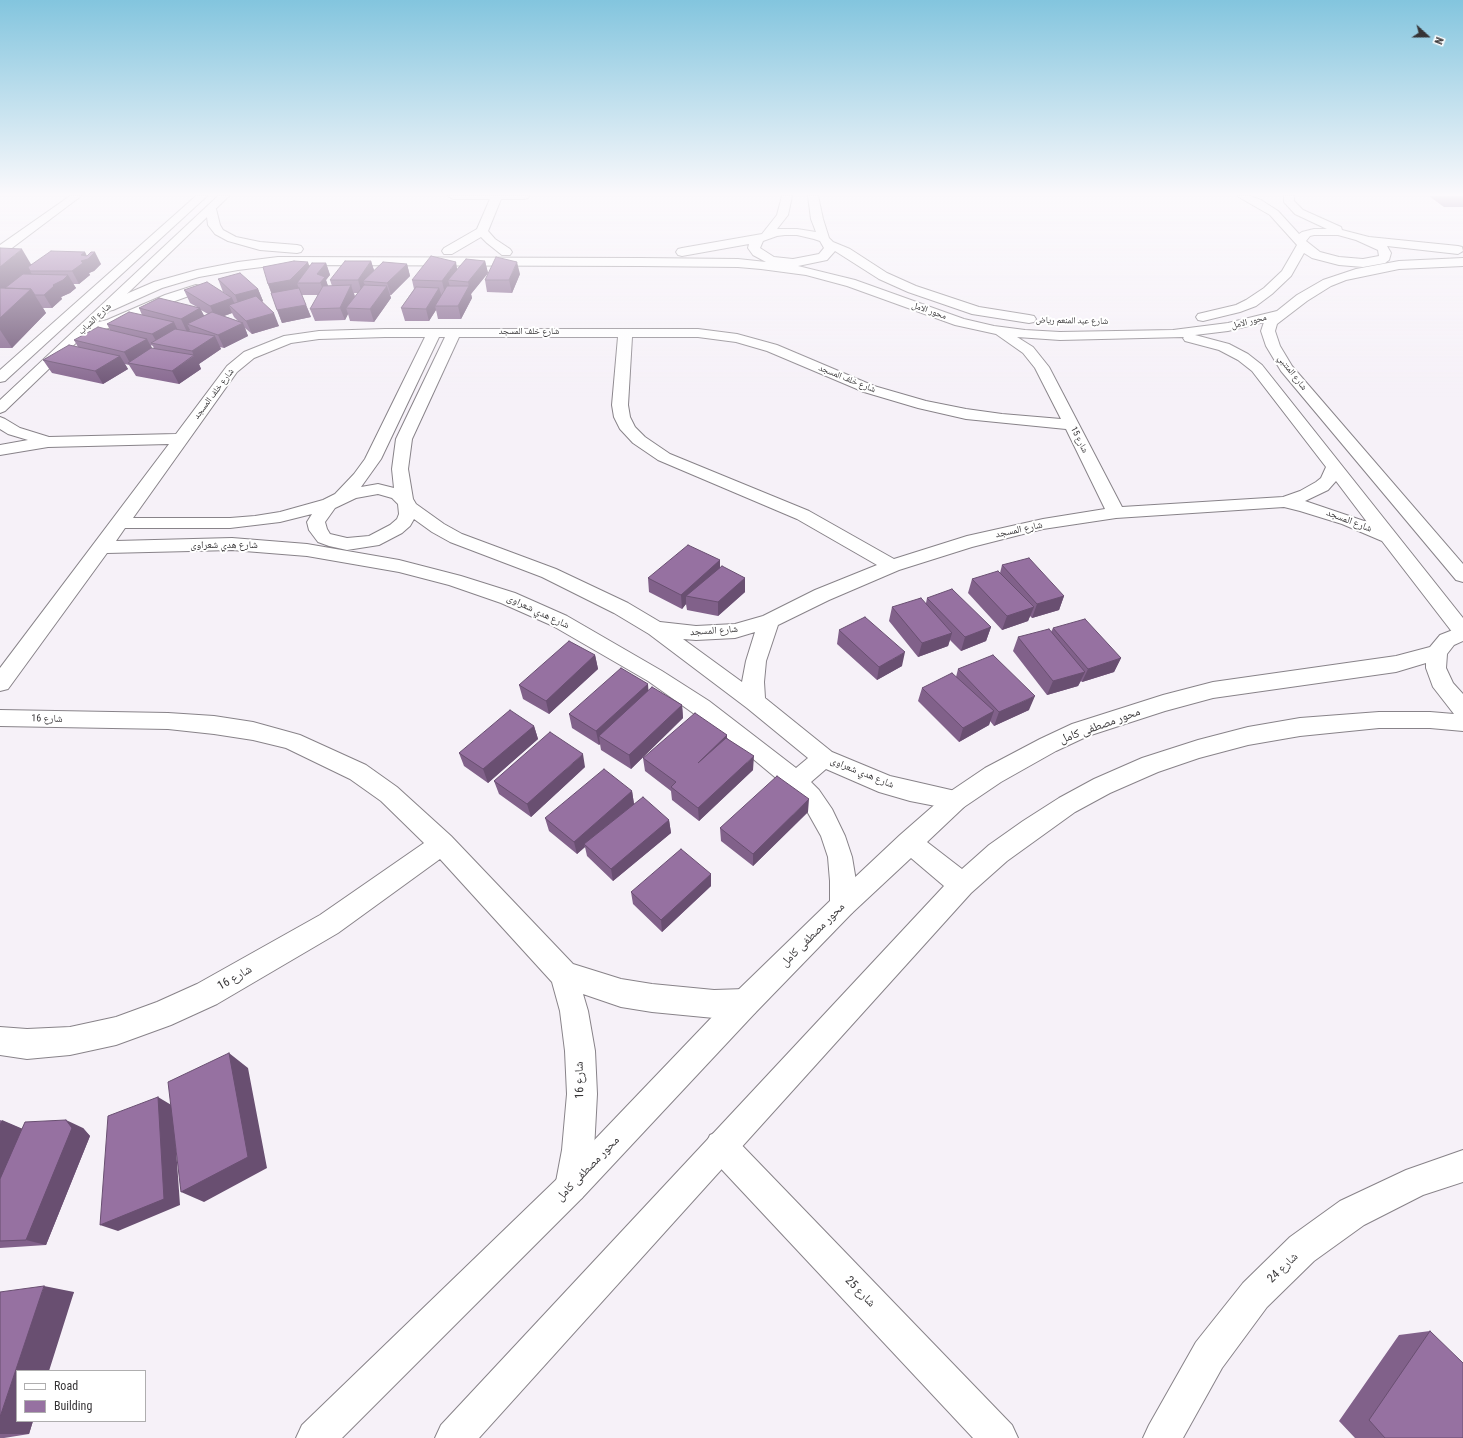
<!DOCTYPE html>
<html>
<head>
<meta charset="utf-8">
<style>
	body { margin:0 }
	#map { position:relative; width:1463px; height:1438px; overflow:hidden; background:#f6f1f8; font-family:"Roboto Condensed",sans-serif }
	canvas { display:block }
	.legend { position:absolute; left:16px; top:1370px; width:130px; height:52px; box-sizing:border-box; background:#fff; border:1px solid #afaeaf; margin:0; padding:5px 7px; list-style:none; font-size:12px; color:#363436 }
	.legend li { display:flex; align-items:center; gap:8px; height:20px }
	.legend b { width:20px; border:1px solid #afaeaf }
	.north { position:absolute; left:1407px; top:16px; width:40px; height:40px; -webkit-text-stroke:3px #fff; paint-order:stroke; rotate:111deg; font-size:11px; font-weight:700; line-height:16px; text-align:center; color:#363436 }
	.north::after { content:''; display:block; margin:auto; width:14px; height:18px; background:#363436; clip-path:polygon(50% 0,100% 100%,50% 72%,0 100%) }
</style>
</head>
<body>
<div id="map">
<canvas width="1463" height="1438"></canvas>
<ul class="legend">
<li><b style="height:5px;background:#fff"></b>Road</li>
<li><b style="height:11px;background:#9671a1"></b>Building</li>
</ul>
<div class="north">N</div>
</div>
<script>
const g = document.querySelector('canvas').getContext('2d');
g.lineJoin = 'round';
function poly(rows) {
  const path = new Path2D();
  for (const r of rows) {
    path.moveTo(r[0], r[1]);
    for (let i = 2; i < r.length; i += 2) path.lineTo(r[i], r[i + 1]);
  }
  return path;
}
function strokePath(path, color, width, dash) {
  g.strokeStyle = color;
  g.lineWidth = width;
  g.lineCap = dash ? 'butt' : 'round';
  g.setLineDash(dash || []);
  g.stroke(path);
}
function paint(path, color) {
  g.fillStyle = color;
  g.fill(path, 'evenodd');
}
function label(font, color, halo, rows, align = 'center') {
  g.font = font + ' "Roboto Condensed","Noto Naskh Arabic",sans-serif';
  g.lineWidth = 4;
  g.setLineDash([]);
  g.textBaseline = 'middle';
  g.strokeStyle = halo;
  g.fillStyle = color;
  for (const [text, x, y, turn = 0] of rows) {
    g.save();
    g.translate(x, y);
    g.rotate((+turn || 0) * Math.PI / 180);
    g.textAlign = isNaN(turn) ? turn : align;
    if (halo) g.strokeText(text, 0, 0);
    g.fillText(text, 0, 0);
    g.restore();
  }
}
const minor = poly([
	[70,196,81,196,4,254,0,255,0,245,70,196],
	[448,196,529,196,528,198,524,199,501,199,488,231,495,239,510,249,512,252,510,255,502,255,487,243,481,237,452,254,444,254,442,251,444,248,477,229,490,199,453,199,448,196],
	[782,196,792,196,788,215,777,229,797,229,816,232,811,219,808,196,818,196,823,219,829,238,833,242,850,249,887,273,916,286,979,307,1029,315,1034,316,1036,319,1034,322,1029,323,972,314,908,292,879,279,835,251,827,260,798,266,855,280,964,319,994,326,1025,330,1060,332,1173,330,1228,323,1277,311,1297,295,1323,280,1356,269,1399,261,1463,258,1463,266,1399,269,1346,280,1331,286,1307,301,1277,324,1275,331,1280,346,1292,366,1463,564,1463,582,1456,580,1281,371,1266,346,1261,331,1264,322,1228,331,1195,335,1229,344,1248,354,1262,365,1463,618,1463,639,1456,637,1382,541,1342,524,1300,511,1284,507,1116,518,1043,529,972,547,899,570,829,600,778,625,766,661,764,682,765,698,832,752,890,776,964,793,968,800,964,807,956,810,910,801,879,792,826,769,811,782,819,790,832,809,845,836,852,857,856,881,856,905,852,913,843,917,834,913,830,905,830,881,828,857,821,836,803,804,788,788,740,748,693,713,648,681,553,626,501,603,449,585,399,572,307,556,232,550,107,553,8,689,0,691,0,668,169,444,48,447,0,455,0,445,28,440,8,434,0,429,0,417,5,419,20,428,49,437,176,434,227,366,244,352,284,336,319,331,385,329,698,329,737,334,777,345,874,386,926,401,966,409,1002,414,1061,419,1035,368,1023,353,996,334,955,325,847,286,806,275,761,269,738,267,640,266,278,265,238,270,199,277,162,288,113,310,108,311,103,310,101,307,103,304,154,282,197,270,238,262,278,257,640,258,738,259,766,262,753,255,748,248,749,244,682,256,678,255,676,252,678,249,682,248,762,234,777,215,782,196],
	[785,235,797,235,814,239,820,241,824,248,819,254,793,259,774,257,760,248,763,241,777,236,785,235],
	[385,337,425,337,365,459,354,474,335,494,323,500,280,512,255,516,230,518,133,518,237,372,254,358,291,343,319,339,385,337],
	[439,337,445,337,396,439,392,469,394,488,378,484,361,487,381,459,439,337],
	[459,337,618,337,612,405,614,417,620,429,633,443,658,460,797,519,877,565,815,590,763,616,735,624,696,626,660,622,628,603,556,569,462,534,444,524,416,504,413,499,408,469,412,439,459,337],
	[632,337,698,337,736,342,767,351,864,392,918,408,966,419,1066,429,1105,509,1043,519,967,536,894,559,809,511,670,454,645,437,635,427,630,417,628,405,632,337],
	[1017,337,1060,340,1184,337,1183,338,1185,341,1219,350,1238,360,1252,371,1326,467,1321,478,1316,482,1300,491,1283,497,1122,507,1049,367,1033,347,1017,337],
	[1336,481,1367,522,1305,501,1328,490,1336,481],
	[378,494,392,498,398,504,399,514,397,519,390,525,369,536,347,538,330,534,327,529,325,522,335,508,356,498,378,494],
	[312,514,307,522,309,530,318,542,329,546,347,550,379,545,402,533,410,526,414,519,432,532,450,542,542,577,614,613,649,634,747,708,808,758,796,768,709,701,662,671,567,616,515,593,461,576,399,560,307,544,232,538,116,541,125,528,230,528,280,522,312,514],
	[755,632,746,661,742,682,683,639,696,640,735,638,755,632],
	[1237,196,1250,196,1261,200,1278,211,1299,234,1302,232,1314,229,1327,229,1295,214,1284,202,1284,196,1294,196,1294,201,1303,210,1341,227,1342,230,1369,237,1458,246,1462,247,1463,251,1458,254,1387,246,1391,253,1389,260,1385,263,1363,267,1339,265,1312,258,1304,253,1291,276,1272,294,1256,306,1240,312,1203,321,1198,320,1196,317,1198,314,1236,305,1246,300,1264,288,1282,271,1297,245,1270,215,1237,196],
	[1314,235,1338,235,1356,240,1378,250,1379,256,1363,259,1339,257,1320,252,1306,241,1310,236,1314,235],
	[211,206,216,209,220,225,223,230,236,237,260,242,297,245,301,246,303,249,301,252,297,253,260,250,228,241,215,234,208,225,206,209,211,206],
	[196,285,200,286,202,289,200,292,175,301,117,326,83,334,78,333,76,330,78,327,107,320,165,295,196,285],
	[0,710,168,713,214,716,253,722,300,735,366,765,397,787,451,836,573,964,621,979,652,984,714,990,745,989,755,993,759,1003,755,1013,745,1017,714,1018,652,1012,621,1007,583,994,588,1011,595,1051,597,1094,594,1150,587,1187,582,1198,571,1203,560,1198,555,1187,562,1150,567,1094,565,1051,560,1011,552,982,440,859,338,933,217,1004,171,1025,116,1045,70,1055,27,1059,0,1055,0,1027,27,1029,70,1027,116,1017,157,1002,197,984,320,915,424,843,381,801,350,779,286,748,253,740,214,734,168,729,0,726,0,710],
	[721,1130,732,1135,1012,1425,1018,1438,973,1438,710,1157,705,1146,710,1135,721,1130],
	[1463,1150,1463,1182,1423,1195,1364,1225,1314,1261,1267,1307,1222,1368,1183,1438,1143,1438,1149,1425,1196,1342,1243,1283,1290,1237,1340,1201,1406,1170,1463,1150]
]);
const tertiary = poly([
	[196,196,207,196,5,381,0,382,0,370,196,196],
	[218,196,229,196,5,411,0,413,0,400,218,196],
	[1463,626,1463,641,1454,645,1447,654,1446,668,1453,683,1463,694,1463,731,1430,728,1379,728,1300,736,1248,745,1199,758,1158,772,1110,793,1075,812,1007,861,971,893,479,1438,435,1438,441,1425,944,886,911,858,852,913,755,1013,582,1198,342,1438,296,1438,302,1425,560,1176,735,993,834,897,900,835,948,793,985,768,1040,739,1072,724,1163,695,1213,682,1396,656,1430,647,1440,635,1463,626],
	[1426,663,1426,668,1433,687,1454,714,1430,712,1379,712,1300,718,1248,727,1198,740,1142,758,1094,779,1059,798,1023,821,989,845,962,869,927,842,964,807,1001,782,1056,751,1088,736,1165,711,1213,698,1396,672,1426,663]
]);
strokePath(minor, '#888389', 2);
strokePath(tertiary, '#888389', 2);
paint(minor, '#fff');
paint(tertiary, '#fff');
paint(poly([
	[1429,196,1463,196,1463,207,1444,207],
	[0,248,31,265,85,252,86,256,101,264,94,271,89,273,90,275,79,284,73,284,76,288,70,293,61,297,62,299,52,308,43,308,46,313,12,348,0,348],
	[371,261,374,271,407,264,410,276,391,295,390,295,391,298,374,322,350,321,348,314,345,320,315,321,310,309,318,295,302,295,311,317,282,323,268,284,309,266,326,263,330,275,326,280,328,286,332,286,330,280],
	[354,293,358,293,355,296],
	[485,261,488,273,471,294,472,298,461,319,438,319,436,310,429,321,405,321,401,308,414,289,412,280,457,270],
	[520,274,512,293,487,292,485,280],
	[218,279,258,289,263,301,262,302,279,326,252,334,245,328,248,336,224,348,220,347,221,349,199,364,201,369,179,384,136,376,129,365,125,364,128,369,103,384,52,373,43,360,78,347,74,340,110,330,107,324,142,315,139,308,197,307,190,303,184,290,226,294,223,292],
	[201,310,208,314,204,316],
	[232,313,234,317,238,321,224,316],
	[151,345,153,346,154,349,152,349],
	[720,560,720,568,745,578,745,592,718,616,687,610,686,604,682,609,649,592,648,578],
	[1002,565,1064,596,1059,610,1032,618,1030,616,1028,621,1002,630,968,593,972,579,1000,573],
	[927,598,991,627,986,641,961,651,950,640,948,646,918,657,889,621,892,607,926,603],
	[1053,628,1121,658,1114,672,1082,682,1081,681,1078,686,1047,695,1013,651,1018,637,1051,632],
	[839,630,902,666,877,680,837,644],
	[595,655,598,669,549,714,523,699,519,685],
	[958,669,1029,710,994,726,990,721,989,725,959,742,918,701,922,688,956,677],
	[648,684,648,691,682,705,683,718,631,769,601,750,600,744,599,745,572,728,569,714],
	[534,726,538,739,488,783,464,766,459,753],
	[727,738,753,770,699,821,672,800,671,791,645,771,643,758],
	[585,767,531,817,499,794,494,781],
	[632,791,634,804,669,820,671,833,613,881,587,856,585,847,577,854,549,831,545,818],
	[808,812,753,866,721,841,720,828],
	[711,874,711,886,662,932,633,904,631,892],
	[0,1120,22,1129,83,1128,90,1136,46,1245,0,1248],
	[0,1292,74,1292,17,1421,33,1421,29,1434,4,1438,0,1438],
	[1430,1331,1463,1438,1355,1438,1339,1421,1399,1335]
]), '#81618a');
paint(poly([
	[22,249,35,271,30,271,33,276,0,295,0,267],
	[85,252,88,258,95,252,101,264,94,271,89,273,90,275,79,284,72,271,81,261,81,255],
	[371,261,375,273,363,281,366,287,362,293,358,280],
	[485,261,488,273,471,294,472,298,461,319,458,306,469,286,468,282],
	[308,262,312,274,297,283,299,289,273,297,268,284],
	[456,262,458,274,448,280,450,287,445,294,442,281],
	[517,262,520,274,512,293,509,280],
	[326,263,330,275,326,280,329,289,325,295,317,274],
	[407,264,410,276,391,295,387,283],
	[68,275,76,288,70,293,61,297,62,299,52,308,44,295,53,285],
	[351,285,355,298,346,308,348,314,345,320,340,308],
	[387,286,391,298,374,322,370,309],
	[439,288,443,300,435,306,436,310,429,321,426,309],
	[31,289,46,313,12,348,0,330,0,318],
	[258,289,263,301,240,308,235,295],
	[232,298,238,311,229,305,232,313,216,319,210,306],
	[306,305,311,317,282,323,277,310],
	[200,308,207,321,187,324,190,330,187,332,181,319],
	[274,313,279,326,252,334,246,321],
	[174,322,180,335,158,344,152,334],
	[243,323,248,336,224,348,218,335],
	[215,336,221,349,199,364,201,369,179,384,172,371,194,356,192,351],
	[147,339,154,352,130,363,124,352],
	[120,356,128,369,103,384,95,371],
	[720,560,720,574,686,596,686,604,682,609,681,595],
	[745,578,745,592,718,616,718,602],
	[1064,596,1059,610,1032,618,1037,604],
	[1034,607,1028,621,1002,630,1007,616],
	[991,627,986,641,961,651,965,637],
	[952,633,948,646,918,657,922,643],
	[905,652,902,666,877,680,879,667],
	[595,655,598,669,549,714,546,701],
	[1121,658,1114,672,1082,682,1088,669],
	[1085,672,1078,686,1047,695,1053,681],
	[648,684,649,698,599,736,600,744,599,745,596,731],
	[1035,696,1029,710,994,726,999,712],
	[682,705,683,718,631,769,629,755],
	[994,711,989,725,959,742,963,728],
	[534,726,538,739,488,783,483,769],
	[727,735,727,748,698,763],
	[583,754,585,767,531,817,527,804],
	[754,756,753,770,699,821,698,808],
	[632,791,634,804,584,844,585,847,577,854,574,842],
	[809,799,808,812,753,866,753,854],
	[669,820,671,833,613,881,611,869],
	[711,874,711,886,662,932,661,920],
	[229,1053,248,1068,267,1168,204,1202,181,1192],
	[158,1097,173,1106,180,1205,118,1231,100,1225],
	[2,1120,30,1132,0,1198,0,1124],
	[66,1120,83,1128,90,1136,46,1245,26,1240],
	[44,1286,74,1292,49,1371,17,1371,17,1421,33,1421,29,1434,0,1434,0,1417]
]), '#694f71');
const building = poly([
	[0,248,22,249,0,267,0,248],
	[51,251,85,252,81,255,87,256,91,252,95,252,88,259,81,261,83,263,72,271,30,271,28,267,51,251],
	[431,256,456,262,442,281,412,280,431,256],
	[496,257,517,262,509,280,485,280,496,257],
	[466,259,485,261,468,282,448,280,466,259],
	[294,261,308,262,290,280,268,284,263,267,294,261],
	[345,261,371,261,358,280,330,280,345,261],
	[383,262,407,264,387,283,363,281,383,262],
	[312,263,326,263,317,274,325,277,320,283,297,283,312,263],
	[240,273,258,289,235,295,218,279,240,273],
	[23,274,68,275,63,280,53,285,54,286,44,295,35,295,31,289,5,288,23,274],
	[207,282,232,298,210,306,184,290,207,282],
	[351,285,340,308,310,309,323,286,351,285],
	[364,285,387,286,370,309,346,308,364,285],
	[447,286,469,286,458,306,435,306,447,286],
	[416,287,439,288,426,309,401,308,416,287],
	[0,288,31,289,0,318,0,288],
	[299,288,306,305,277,310,271,293,299,288],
	[256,296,274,313,246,321,229,305,256,296],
	[159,298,200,308,181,319,139,308,159,298],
	[129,312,174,322,152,334,107,324,129,312],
	[212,312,243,323,218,335,187,324,212,312],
	[98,327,147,339,124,352,74,340,98,327],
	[175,329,215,336,192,351,151,343,175,329],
	[69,345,120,356,95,371,43,360,69,345],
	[151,348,194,355,172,371,128,363,151,348],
	[688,545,720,560,681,595,648,578,688,545],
	[1029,558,1064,596,1037,604,1002,565,1029,558],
	[722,566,745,578,718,602,686,596,722,566],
	[998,571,1034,607,1007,616,972,579,998,571],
	[952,589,991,627,965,637,927,598,952,589],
	[921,598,952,633,922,643,892,607,921,598],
	[865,617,905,652,879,667,839,630,865,617],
	[1085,619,1121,658,1088,669,1053,628,1085,619],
	[1049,629,1085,672,1053,681,1018,637,1049,629],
	[569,641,595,655,546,701,519,685,569,641],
	[993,655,1035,696,999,712,958,669,993,655],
	[621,668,648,684,596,731,569,714,621,668],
	[952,673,994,711,963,728,922,688,952,673],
	[652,687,682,705,629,755,599,736,652,687],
	[510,710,534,726,483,769,459,753,510,710],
	[695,713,727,735,698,763,726,738,754,756,698,808,671,787,676,782,643,758,695,713],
	[550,732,583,754,527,804,494,781,550,732],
	[604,769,632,791,574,842,545,818,604,769],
	[777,776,809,799,753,854,720,828,777,776],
	[643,797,669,820,611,869,584,844,643,797],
	[681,849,711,874,661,920,631,892,681,849],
	[229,1053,248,1157,181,1192,168,1082,229,1053],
	[158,1097,164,1199,100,1225,108,1116,158,1097],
	[66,1120,72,1128,26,1240,0,1241,0,1179,25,1122,66,1120],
	[44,1286,0,1417,0,1292,44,1286],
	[1430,1331,1463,1363,1463,1438,1385,1438,1369,1420,1430,1331]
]);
paint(building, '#9671a1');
strokePath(building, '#694f71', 1);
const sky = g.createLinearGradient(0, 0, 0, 397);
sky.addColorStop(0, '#83c5de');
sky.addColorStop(0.49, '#fbf9fc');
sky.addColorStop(1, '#fbf9fc00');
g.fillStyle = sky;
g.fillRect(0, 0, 1463, 397);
label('9px', '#363436', '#fff', [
	["محور الامل",929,311,19],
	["شارع الشباب",95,319,-43],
	["شارع عبد المنعم رياض",1072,321,1],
	["محور الامل",1249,322,-14],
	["شارع خلف المسجد",529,332],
	["شارع المتنبي",1292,373,52],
	["شارع خلف المسجد",847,379,22],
	["شارع خلف المسجد",214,394,-53],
	["شارع 15",1079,440,63]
]);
label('10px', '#363436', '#fff', [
	["شارع المسجد",1349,521,21],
	["شارع المسجد",1019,530,-12],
	["شارع هدي شعراوى",224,545],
	["شارع هدي شعراوى",538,612,25],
	["شارع المسجد",714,631,-4],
	["شارع 16",47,719,1],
	["شارع هدي شعراوى",862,773,22]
]);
label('12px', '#363436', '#fff', [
	["محور مصطفى كامل",1100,726,-20],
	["محور مصطفى كامل",813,935,-45],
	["شارع 16",235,978,-30],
	["شارع 16",580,1080,-91],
	["محور مصطفى كامل",588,1169,-46],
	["شارع 24",1283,1268,-44],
	["شارع 25",860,1292,46]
]);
</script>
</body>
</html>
